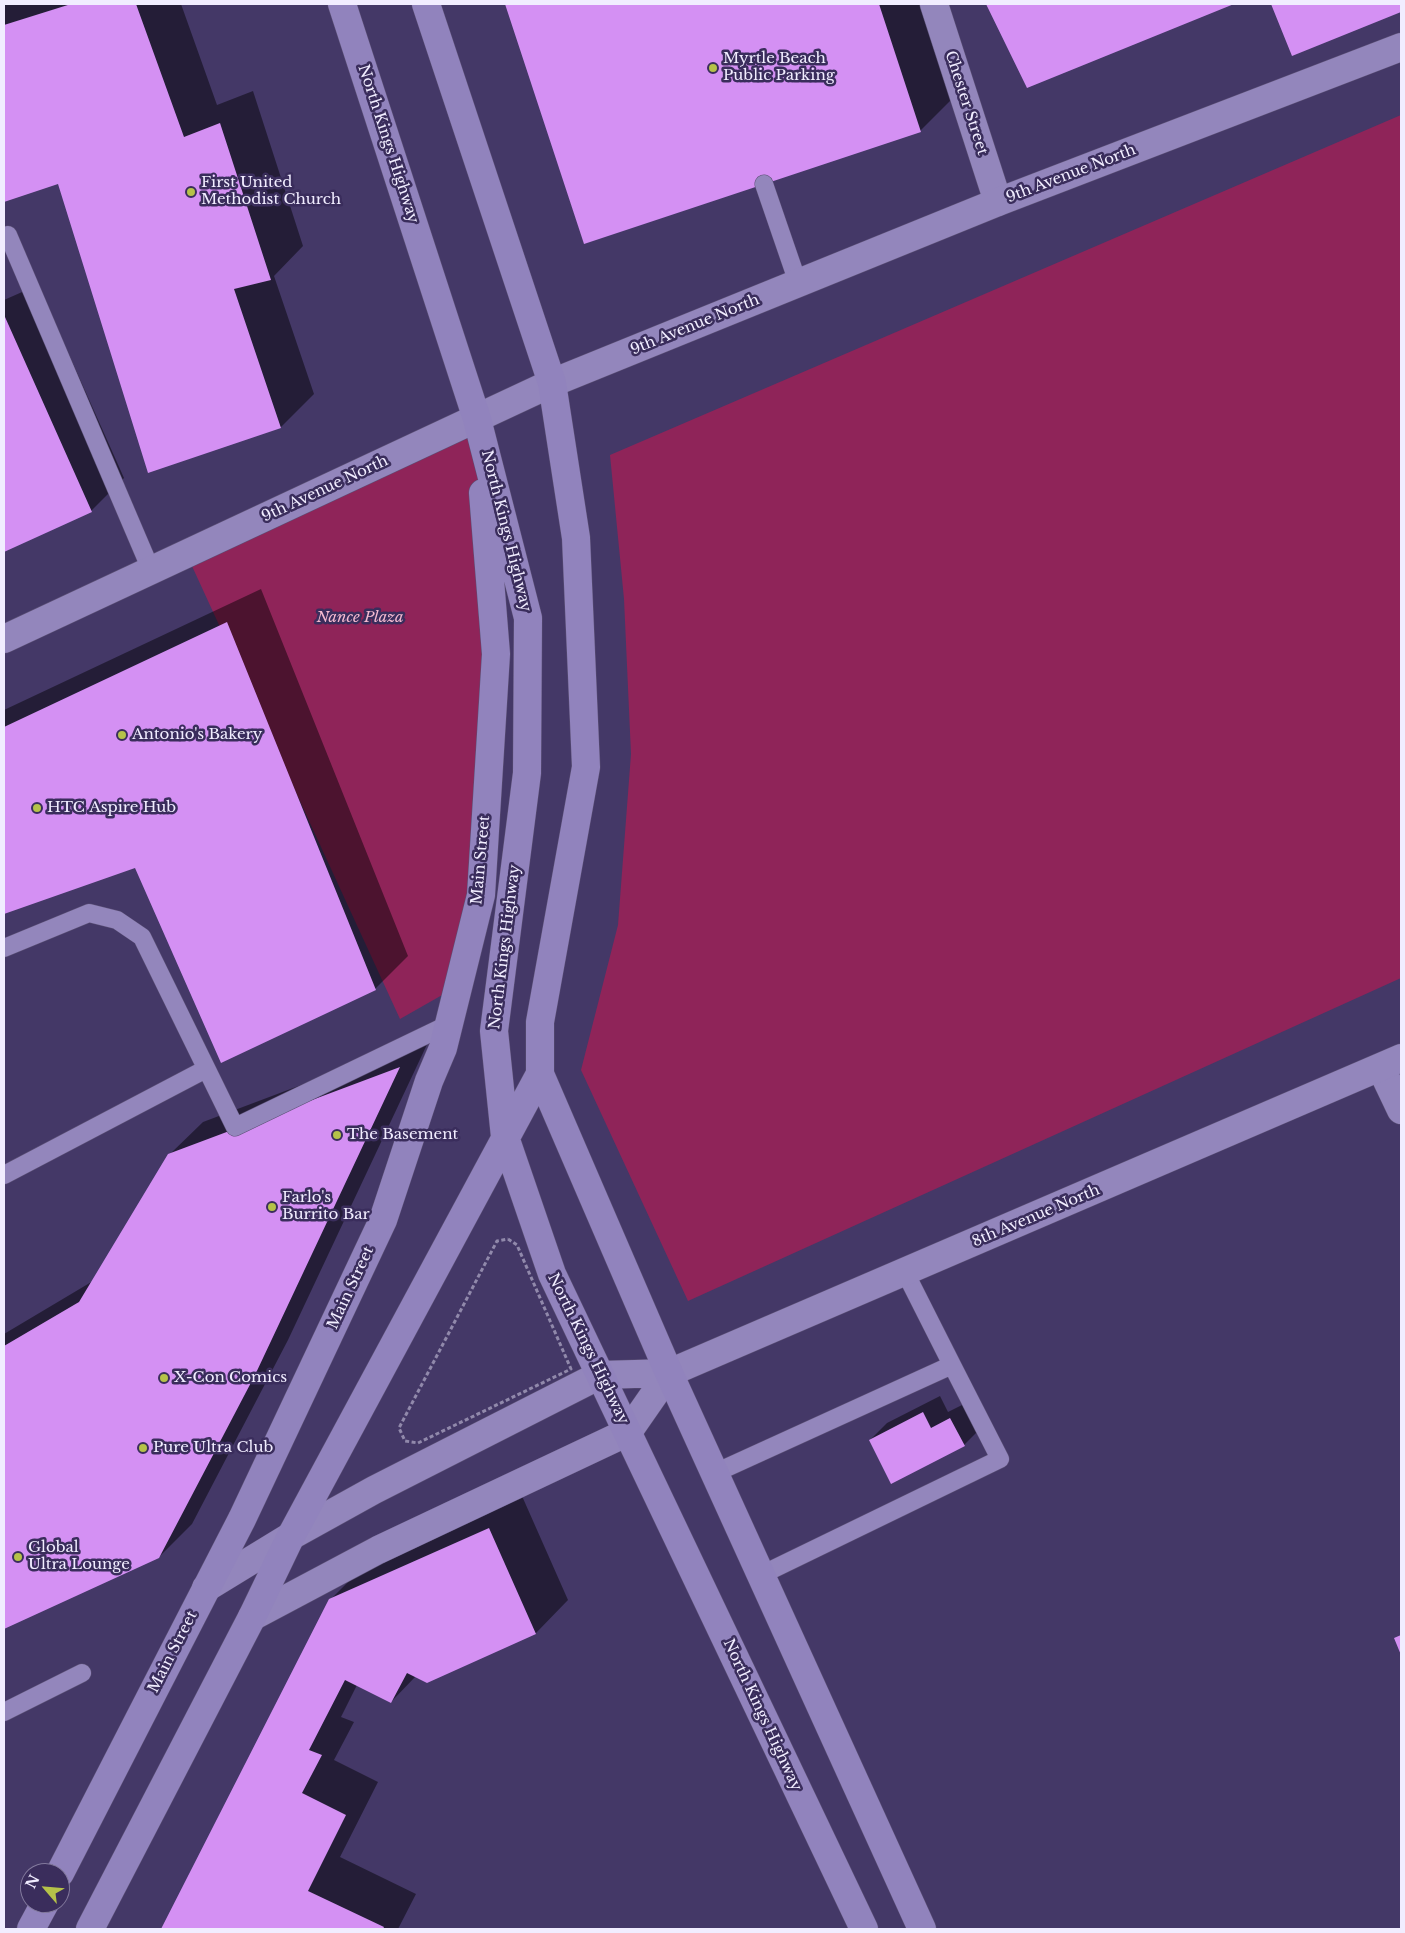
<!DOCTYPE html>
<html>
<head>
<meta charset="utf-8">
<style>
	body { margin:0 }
	#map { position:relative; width:1405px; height:1933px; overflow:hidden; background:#443867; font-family:"Libre Baskerville",serif }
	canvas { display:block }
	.frame { position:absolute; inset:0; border:5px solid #f1edff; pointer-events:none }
	.north { position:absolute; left:20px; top:1863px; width:50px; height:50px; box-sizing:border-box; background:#3a2d5c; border:1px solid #837a9d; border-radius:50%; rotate:297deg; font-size:14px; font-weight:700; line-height:20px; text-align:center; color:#f1edff }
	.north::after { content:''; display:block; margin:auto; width:18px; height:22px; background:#b5c249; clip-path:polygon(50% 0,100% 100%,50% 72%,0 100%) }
</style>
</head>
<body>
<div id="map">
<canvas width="1405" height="1933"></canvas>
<div class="frame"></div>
<div class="north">N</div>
</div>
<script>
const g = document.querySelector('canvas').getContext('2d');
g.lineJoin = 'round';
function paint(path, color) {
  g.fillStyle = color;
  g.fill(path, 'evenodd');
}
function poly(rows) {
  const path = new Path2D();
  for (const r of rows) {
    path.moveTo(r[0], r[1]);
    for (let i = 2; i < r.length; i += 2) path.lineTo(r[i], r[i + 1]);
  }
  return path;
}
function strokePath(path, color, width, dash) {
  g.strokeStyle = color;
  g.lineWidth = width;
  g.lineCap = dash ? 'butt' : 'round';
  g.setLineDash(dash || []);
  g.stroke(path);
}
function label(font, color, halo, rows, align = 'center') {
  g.font = font + ' "Libre Baskerville",serif';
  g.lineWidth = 5;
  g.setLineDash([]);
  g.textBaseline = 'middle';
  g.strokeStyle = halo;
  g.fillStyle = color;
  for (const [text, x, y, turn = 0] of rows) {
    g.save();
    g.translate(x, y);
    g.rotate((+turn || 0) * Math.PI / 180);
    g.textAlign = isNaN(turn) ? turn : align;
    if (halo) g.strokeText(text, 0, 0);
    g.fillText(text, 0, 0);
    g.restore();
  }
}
paint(poly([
	[1401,115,1401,978,688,1301,581,1070,618,925,631,754,624,599,610,455],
	[477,419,496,654,458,986,400,1019,186,553]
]), '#8f2459');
paint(poly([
	[4,4,181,4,217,105,253,91,303,246,274,276,314,394,281,427,148,471,59,183,4,201],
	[506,4,922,4,953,98,920,131,584,243],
	[987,4,1231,4,1027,87],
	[1272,4,1401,4,1401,11,1293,55],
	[38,285,124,478,91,511,4,551,4,300],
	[261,589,408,956,375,989,136,866,4,913,4,710],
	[431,1036,288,1340,192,1524,159,1557,4,1628,4,1334,93,1281,169,1155,203,1122],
	[940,1396,948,1412,968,1402,981,1428,964,1445,870,1440,887,1423],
	[522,1496,568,1600,536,1633,416,1676,391,1702,357,1685,341,1717,354,1722,334,1760,378,1782,340,1857,416,1894,398,1929,163,1929,330,1600,363,1567]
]), '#0007');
paint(poly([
	[71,4,136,4,184,137,220,123,271,280,234,289,281,428,148,473,58,184,4,202,4,25],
	[505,4,879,4,921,132,584,244],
	[986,4,1234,4,1027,88],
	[1271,4,1401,4,1401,12,1292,56],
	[5,317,92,512,4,552,4,318],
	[227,622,376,990,221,1063,135,868,4,914,4,727],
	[400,1067,255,1375,159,1558,4,1629,4,1346,79,1302,168,1154],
	[923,1412,931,1428,950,1418,965,1446,891,1484,869,1440],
	[489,1528,536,1634,427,1683,407,1673,391,1703,345,1680,309,1750,322,1755,302,1793,346,1815,308,1891,384,1927,383,1929,161,1929,329,1599],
	[1401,1635,1401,1655,1394,1638]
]), '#d490f3');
const service = poly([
	[764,184,798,283],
	[4,237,8,235,151,570],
	[4,948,89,913,117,920,142,937,235,1127,449,1024],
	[4,1175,206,1069],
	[905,1272,952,1365],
	[715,1473,952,1365,1000,1459,761,1575],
	[4,1712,82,1673]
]);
const minor = poly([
	[934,4,998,202],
	[1381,1068,1401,1110]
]);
const tertiary = poly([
	[4,639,552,383,998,202,1401,47],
	[669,1373,1401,1058]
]);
const secondary = poly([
	[206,1588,291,1536,374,1490,600,1375,669,1373],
	[252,1617,378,1550,628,1432,669,1373]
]);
const primary = poly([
	[342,4,477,419,528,618,527,773,494,1031,505,1137,552,1274,864,1929],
	[426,4,552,383,576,538,586,767,540,1022,540,1074,669,1373,922,1929],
	[60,1873,242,1519,383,1220,429,1081,443,1048,481,895,496,654,483,493],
	[31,1929,45,1903],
	[90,1929,252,1617,291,1536,540,1074]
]);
strokePath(service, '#5b5075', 19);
strokePath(minor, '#5b5075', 29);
strokePath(tertiary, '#5b5075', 29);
strokePath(secondary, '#5b5075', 29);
strokePath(primary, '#5b5075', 29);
strokePath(poly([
	[508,1239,517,1245,571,1369,418,1443,405,1441,399,1428,497,1241,508,1239]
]), '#9189ab', 3, [4, 2.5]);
strokePath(service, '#9386bc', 18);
strokePath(minor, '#9386bc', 28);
strokePath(tertiary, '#9386bc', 28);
strokePath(secondary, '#9386bc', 28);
strokePath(primary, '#9183bd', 28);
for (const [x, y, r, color] of [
	[713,68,5,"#b5c249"],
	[191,192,5,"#b5c249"],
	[122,735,5,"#b5c249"],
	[37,808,5,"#b5c249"],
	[337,1135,5,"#b5c249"],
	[272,1207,5,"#b5c249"],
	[164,1378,5,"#b5c249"],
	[143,1448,5,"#b5c249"],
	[18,1557,5,"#b5c249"]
]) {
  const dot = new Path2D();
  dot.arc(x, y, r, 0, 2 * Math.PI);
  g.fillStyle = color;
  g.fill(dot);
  strokePath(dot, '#3a2d5c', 2);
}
label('15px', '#f1edff', '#3a2d5c', [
	["Myrtle Beach",723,59],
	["Public Parking",723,76],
	["First United",201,183],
	["Methodist Church",201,200],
	["Antonio's Bakery",132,735],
	["HTC Aspire Hub",47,808],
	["The Basement",347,1135],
	["Farlo's",282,1198],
	["Burrito Bar",282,1215],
	["X-Con Comics",174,1378],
	["Pure Ultra Club",153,1448],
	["Global",28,1548],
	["Ultra Lounge",28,1565]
], 'left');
label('15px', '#f1edff', '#3a2d5c', [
	["Chester Street",966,103,72],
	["North Kings Highway",388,144,72],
	["9th Avenue North",1071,174,-21],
	["9th Avenue North",695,325,-22],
	["9th Avenue North",325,489,-25],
	["North Kings Highway",506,531,76],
	["Main Street",481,860,-85],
	["North Kings Highway",505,947,-83],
	["8th Avenue North",1036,1216,-23],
	["Main Street",351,1288,-65],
	["North Kings Highway",588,1349,64],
	["Main Street",173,1652,-63],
	["North Kings Highway",762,1715,65]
]);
label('italic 15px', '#f5bad0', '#3a2d5c', [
	["Nance Plaza",360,618]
]);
</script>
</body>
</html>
